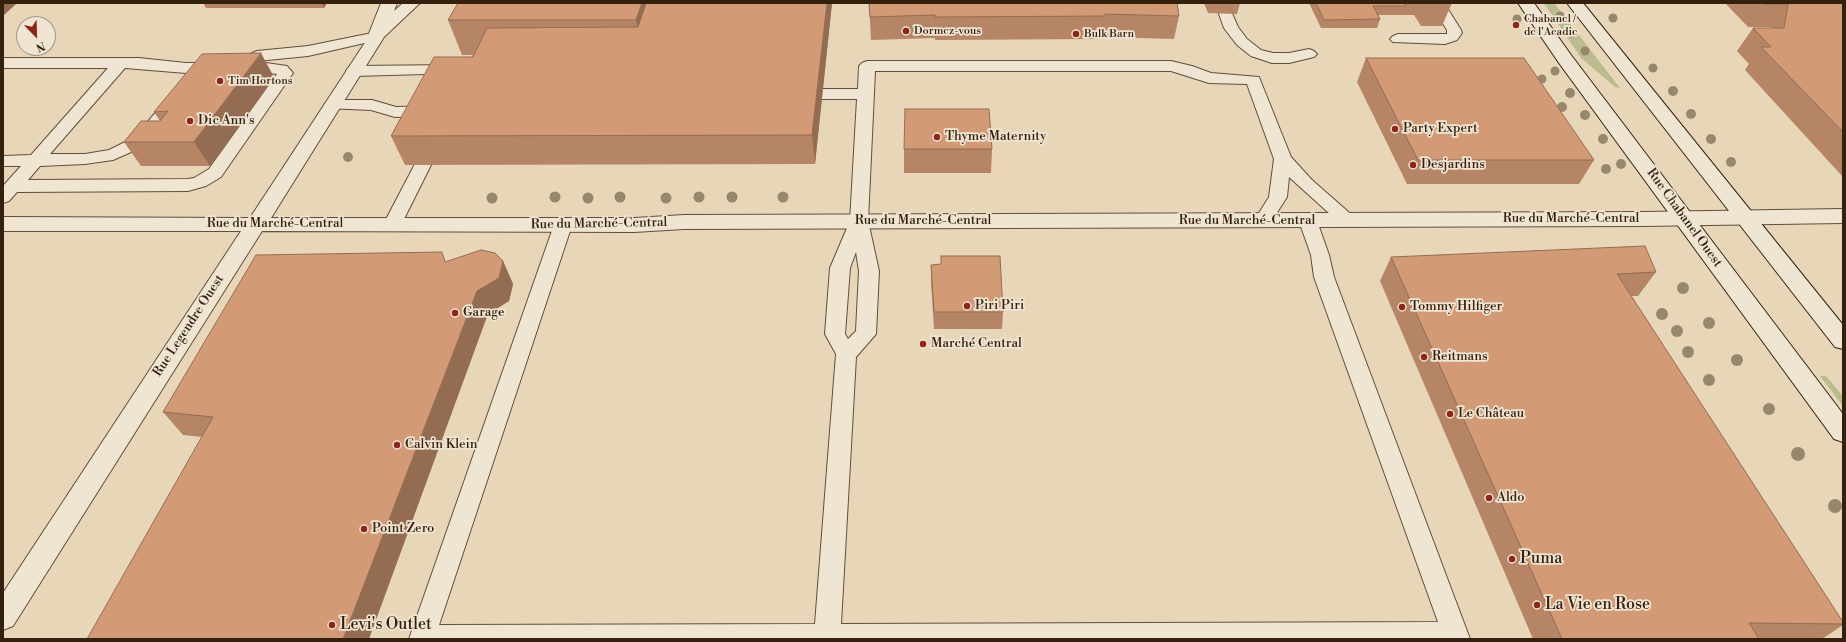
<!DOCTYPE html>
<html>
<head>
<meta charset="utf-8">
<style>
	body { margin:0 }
	#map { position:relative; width:1846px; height:642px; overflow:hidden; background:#e8d6b9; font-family:"Libre Bodoni",serif }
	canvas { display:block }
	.frame { position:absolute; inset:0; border:4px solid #33210e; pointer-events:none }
	.north { position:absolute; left:16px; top:16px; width:40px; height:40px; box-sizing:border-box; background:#f0e4d2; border:1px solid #a49684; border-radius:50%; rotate:157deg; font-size:11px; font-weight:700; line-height:16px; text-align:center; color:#33210e }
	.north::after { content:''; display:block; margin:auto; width:14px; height:18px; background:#8f2418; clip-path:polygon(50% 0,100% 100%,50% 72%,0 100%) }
</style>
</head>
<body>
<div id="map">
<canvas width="1846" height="642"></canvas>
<div class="frame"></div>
<div class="north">N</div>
</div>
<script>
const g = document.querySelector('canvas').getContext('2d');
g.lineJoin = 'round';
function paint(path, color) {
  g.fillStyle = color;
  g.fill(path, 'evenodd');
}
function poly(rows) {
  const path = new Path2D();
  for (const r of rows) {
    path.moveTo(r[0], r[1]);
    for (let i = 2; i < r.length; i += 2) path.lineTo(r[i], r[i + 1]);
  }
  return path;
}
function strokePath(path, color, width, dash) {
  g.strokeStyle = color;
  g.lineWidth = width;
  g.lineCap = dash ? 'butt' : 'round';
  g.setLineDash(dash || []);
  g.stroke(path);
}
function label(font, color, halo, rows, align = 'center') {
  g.font = font + ' "Libre Bodoni",serif';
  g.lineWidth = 3.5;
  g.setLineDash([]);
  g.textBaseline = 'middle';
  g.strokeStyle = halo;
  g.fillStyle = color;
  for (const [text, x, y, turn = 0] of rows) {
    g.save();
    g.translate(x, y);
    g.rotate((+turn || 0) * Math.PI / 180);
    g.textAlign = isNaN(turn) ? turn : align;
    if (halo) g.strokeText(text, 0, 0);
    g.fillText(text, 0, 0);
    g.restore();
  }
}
paint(poly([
	[1544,3,1554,3,1620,88,1615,87,1581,58],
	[1820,376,1826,376,1843,396,1843,406]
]), '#b9bd8d');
const lane = poly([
	[1430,3,1444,3,1461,30,1462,33,1457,40,1445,44,1393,42,1390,39,1393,36,1398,34,1447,34,1447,30,1430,3],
	[1226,10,1231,11,1238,27,1247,39,1261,50,1273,53,1289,53,1309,49,1314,51,1317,54,1314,57,1289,63,1272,63,1251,56,1237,45,1224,28,1219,14,1221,11,1226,10],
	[377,32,382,33,384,36,382,39,308,56,257,61,252,59,249,56,252,53,257,51,308,46,377,32],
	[3,58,139,58,186,63,259,62,287,66,293,73,221,177,206,186,188,191,17,192,9,201,3,203,3,186,21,166,3,166,3,156,31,155,108,68,3,68,3,58],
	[125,68,186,73,259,72,277,74,209,169,194,178,188,179,28,180,40,166,85,164,113,160,147,145,183,100,185,97,183,94,177,92,171,94,135,137,109,150,85,154,50,154,125,68],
	[867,61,1171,61,1192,66,1211,73,1259,77,1291,157,1312,180,1353,216,1356,220,1353,224,1347,226,1341,224,1289,177,1287,197,1269,225,1263,227,1257,225,1254,221,1269,197,1274,159,1247,84,1209,83,1171,71,875,71,868,221,879,271,876,334,856,357,841,624,1438,622,1314,277,1311,255,1299,221,1302,217,1308,215,1314,217,1317,221,1329,255,1334,277,1470,639,409,639,554,225,557,221,563,219,569,221,572,225,439,625,815,624,836,354,825,334,830,268,850,221,857,99,822,99,816,97,814,94,816,91,822,89,858,89,859,66,862,63,867,61],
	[856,252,859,271,856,331,848,339,845,334,850,268,856,252],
	[455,65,461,67,463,70,461,73,354,76,348,74,346,71,348,68,354,66,455,65],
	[332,100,372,100,396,107,432,106,438,108,440,111,438,114,432,116,395,117,371,110,326,108,324,105,326,102,332,100],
	[435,136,441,137,443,141,401,225,398,229,392,231,386,229,383,225,427,141,429,137,435,136]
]);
const street = poly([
	[381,3,397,3,394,11,403,3,420,3,384,37,271,218,634,218,684,215,1643,212,1843,209,1843,223,1643,226,684,229,634,232,262,231,13,626,3,630,3,593,241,231,3,231,3,217,250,218,366,41,381,3]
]);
const secondary = poly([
	[1518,3,1534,3,1571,55,1843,414,1843,442,1834,439,1559,63,1518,3],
	[1567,3,1583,3,1843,325,1843,349,1835,347,1567,3]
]);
strokePath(lane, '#604e39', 2);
strokePath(street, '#604e39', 2);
strokePath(secondary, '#33210e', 2);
paint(lane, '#f0e4d2');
paint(street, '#f0e4d2');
paint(secondary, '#f0e4d2');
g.fillStyle = '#97886d';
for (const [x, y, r] of [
	[1560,16,4.5],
	[1613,18,4.5],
	[1517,19,4.5],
	[1571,33,4.5],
	[1585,51,4.5],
	[1653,68,4.5],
	[1555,71,4.5],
	[1542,79,4.5],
	[1673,91,5],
	[1570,93,5],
	[1562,107,5],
	[1691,114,5],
	[1585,115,5],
	[1603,139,5],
	[1711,139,5],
	[348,157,5],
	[1731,162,5],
	[1621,164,5],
	[1606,169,5],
	[555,197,5.5],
	[620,197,5.5],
	[699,197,5.5],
	[732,197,5.5],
	[783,197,5.5],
	[492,198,5.5],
	[588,198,5.5],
	[666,198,5.5],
	[1683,288,6],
	[1662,314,6],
	[1709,323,6],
	[1677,331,6],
	[1688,352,6],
	[1737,360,6],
	[1709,380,6],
	[1769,409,6],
	[1798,454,7],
	[1835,506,7]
]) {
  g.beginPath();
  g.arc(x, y, r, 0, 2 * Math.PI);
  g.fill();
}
paint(poly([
	[3,3,35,3,33,4,16,4],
	[203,3,327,3,324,8,206,8],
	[832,3,815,164,405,165,391,136,473,55,462,55,448,20],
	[869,3,1179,16,1174,39,1102,37,1102,39,935,40,935,38,871,40],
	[1204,3,1240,3,1237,14,1208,13],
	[1309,3,1452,3,1442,26,1421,26,1414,15,1378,15,1380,19,1377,28,1321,28],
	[1725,3,1843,3,1843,177,1745,70,1749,64,1737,51,1753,28,1771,28,1772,27,1748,27],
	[1366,58,1594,160,1579,184,1407,184,1357,82],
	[274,77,210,166,141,166,124,142,160,121,154,112],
	[904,149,992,149,991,173,904,173],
	[1391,257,1656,272,1638,296,1631,296,1843,622,1843,625,1822,639,1533,639,1380,281],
	[446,261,503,261,513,284,509,301,488,314,202,437,183,435,163,412],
	[931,265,1003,312,1002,329,934,329,931,282]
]), '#b58565');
paint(poly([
	[3,3,15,3,16,4,3,16],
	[321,3,327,3,324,8],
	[642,3,660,3,644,55,636,20],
	[827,3,832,3,815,164,812,135],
	[261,53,274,77,210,166,194,142],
	[503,261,513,284,509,301,488,314,369,639,343,639,477,291]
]), '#936c52');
const building = poly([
	[458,3,642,3,636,20,448,20,458,3],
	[646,3,827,3,812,135,391,136,434,57,473,57,487,28,638,27,646,3],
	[869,3,1177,3,1179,16,1105,14,1105,16,935,17,935,15,870,17,869,3],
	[1316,3,1404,3,1406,6,1373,6,1380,19,1324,20,1316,3],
	[1763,3,1843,3,1843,132,1761,47,1771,47,1753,28,1784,28,1788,4,1764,4,1763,3],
	[261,53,194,142,124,142,141,121,160,121,168,111,154,112,202,54,261,53],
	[1366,58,1524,58,1594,160,1418,160,1366,58],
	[905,109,989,109,992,149,904,149,905,109],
	[1645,246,1656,272,1617,274,1843,622,1843,624,1749,623,1759,639,1562,639,1391,257,1645,246],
	[481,250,495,253,503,261,499,278,477,291,343,639,87,639,213,417,163,412,256,255,442,252,445,262,481,250],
	[941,256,1000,256,1003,312,934,312,931,265,941,264,941,256]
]);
paint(building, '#d29b75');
strokePath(building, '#936c52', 1);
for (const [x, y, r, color] of [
	[1516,25,4,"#8f2418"],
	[906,31,4,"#8f2418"],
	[1076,34,4,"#8f2418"],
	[220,81,4,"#8f2418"],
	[190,121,4,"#8f2418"],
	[1395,129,4,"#8f2418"],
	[937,137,4,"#8f2418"],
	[1413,165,4,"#8f2418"],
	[967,306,4,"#8f2418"],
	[1402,307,4,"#8f2418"],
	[455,313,4,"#8f2418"],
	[923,344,4,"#8f2418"],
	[1424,357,4,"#8f2418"],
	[1450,414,4,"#8f2418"],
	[397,445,4,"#8f2418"],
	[1489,498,4,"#8f2418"],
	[364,529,4,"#8f2418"],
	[1512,559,4,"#8f2418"],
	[1537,605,4,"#8f2418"],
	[332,625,4,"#8f2418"]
]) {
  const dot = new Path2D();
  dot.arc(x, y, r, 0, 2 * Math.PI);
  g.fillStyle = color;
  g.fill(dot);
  strokePath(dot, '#f0e4d2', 1.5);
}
label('11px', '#33210e', '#f0e4d2', [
	["Chabanel /",1524,19],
	["de l'Acadie",1524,32],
	["Dormez-vous",914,31],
	["Bulk Barn",1084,34],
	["Tim Hortons",228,81]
], 'left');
label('13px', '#33210e', '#f0e4d2', [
	["Dic Ann's",198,121],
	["Party Expert",1403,129],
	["Thyme Maternity",945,137],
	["Desjardins",1421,165],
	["Piri Piri",975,306],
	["Tommy Hilfiger",1410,307],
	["Garage",463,313],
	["Marché Central",931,344],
	["Reitmans",1432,357],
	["Le Château",1458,414],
	["Calvin Klein",405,445],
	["Aldo",1497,498],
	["Point Zero",372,529]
], 'left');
label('13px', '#33210e', '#f0e4d2', [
	["Rue Chabanel Ouest",1684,218,54],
	["Rue du Marché-Central",1571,219],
	["Rue du Marché-Central",923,221],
	["Rue du Marché-Central",1247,221],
	["Rue du Marché-Central",275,224],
	["Rue du Marché-Central",599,224,-1],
	["Rue Legendre Ouest",189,326,-57]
]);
label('16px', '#33210e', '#f0e4d2', [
	["Puma",1520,559],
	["La Vie en Rose",1545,605],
	["Levi's Outlet",340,625]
], 'left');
</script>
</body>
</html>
